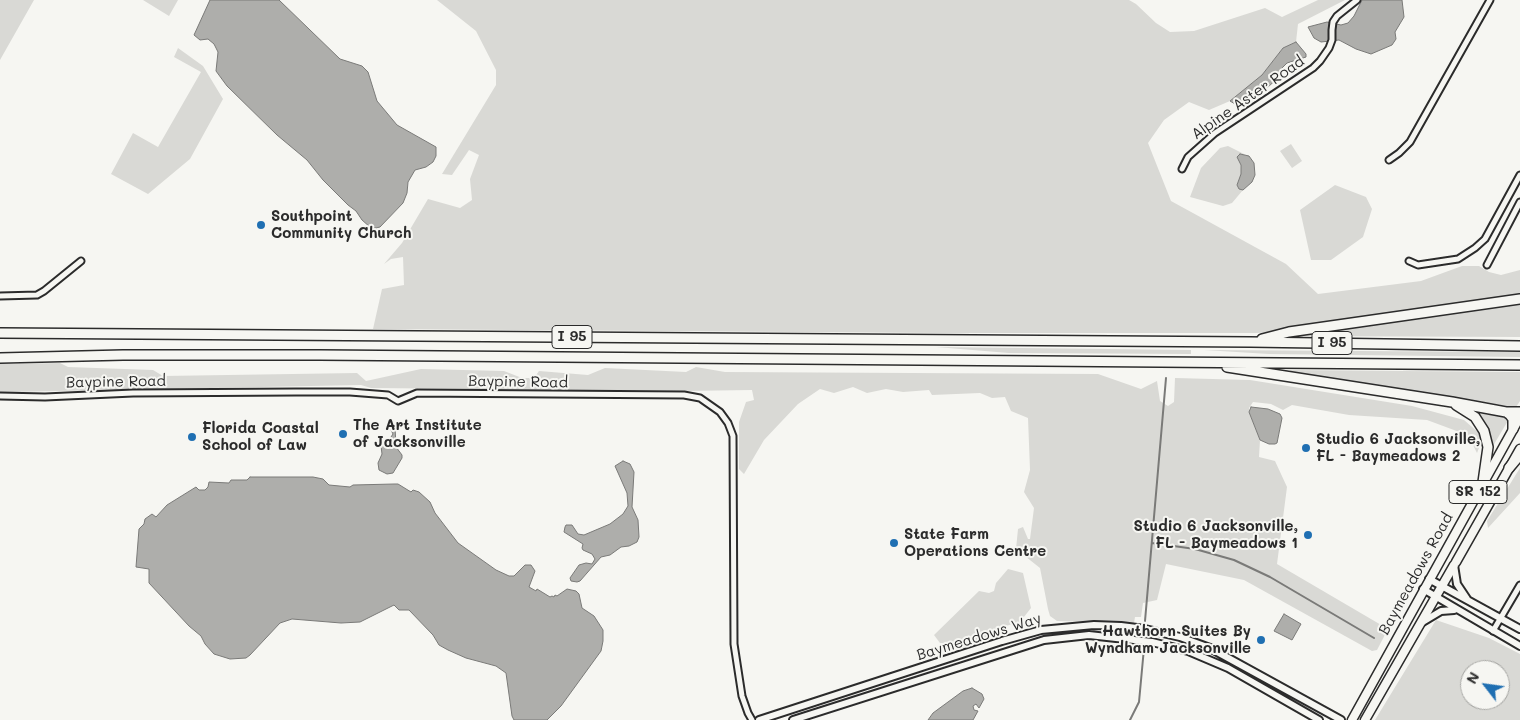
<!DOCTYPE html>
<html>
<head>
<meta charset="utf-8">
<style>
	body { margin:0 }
	#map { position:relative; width:1520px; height:720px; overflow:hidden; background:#f6f6f2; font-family:Mali,sans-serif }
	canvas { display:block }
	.north { position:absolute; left:1460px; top:660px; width:50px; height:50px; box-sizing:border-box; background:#f6f6f2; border:1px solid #a5a5a2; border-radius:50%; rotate:300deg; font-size:14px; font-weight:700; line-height:20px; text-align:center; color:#2b2b2b }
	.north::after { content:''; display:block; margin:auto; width:18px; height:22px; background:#1f6fb2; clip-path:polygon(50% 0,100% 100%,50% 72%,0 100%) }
</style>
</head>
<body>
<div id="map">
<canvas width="1520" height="720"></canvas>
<div class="north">N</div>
</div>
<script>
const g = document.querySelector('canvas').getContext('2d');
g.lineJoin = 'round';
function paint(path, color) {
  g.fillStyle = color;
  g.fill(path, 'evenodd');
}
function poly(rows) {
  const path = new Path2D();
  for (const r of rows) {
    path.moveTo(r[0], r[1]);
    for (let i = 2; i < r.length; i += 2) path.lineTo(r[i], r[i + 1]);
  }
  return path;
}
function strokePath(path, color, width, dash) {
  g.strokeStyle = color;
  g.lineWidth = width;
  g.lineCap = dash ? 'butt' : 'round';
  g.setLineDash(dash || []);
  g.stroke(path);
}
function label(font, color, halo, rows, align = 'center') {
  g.font = font + ' Mali,sans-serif';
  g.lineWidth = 4;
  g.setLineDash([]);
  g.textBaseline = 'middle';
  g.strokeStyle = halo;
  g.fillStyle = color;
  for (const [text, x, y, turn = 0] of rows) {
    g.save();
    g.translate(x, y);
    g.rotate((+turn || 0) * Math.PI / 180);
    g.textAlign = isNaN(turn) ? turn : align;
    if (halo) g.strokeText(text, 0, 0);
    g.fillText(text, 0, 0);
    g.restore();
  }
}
paint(poly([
	[0,0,34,0,0,60],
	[143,0,178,0,169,16],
	[437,0,1129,0,1136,4,1156,23,1170,32,1194,31,1265,8,1282,17,1318,0,1345,0,1298,24,1296,42,1283,48,1262,75,1230,101,1209,110,1189,102,1164,120,1148,143,1171,201,1286,264,1318,294,1421,281,1462,266,1479,266,1489,272,1501,275,1520,270,1520,294,1400,312,1284,331,1257,333,937,333,373,329,382,289,404,285,403,257,391,259,384,264,402,243,428,199,460,208,472,200,470,179,479,155,469,150,452,175,442,174,496,85,496,70,476,31],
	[178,48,203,66,223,99,190,159,148,194,111,174,133,133,158,147,201,72,174,57],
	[1291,144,1302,161,1292,168,1280,151],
	[1228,146,1246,155,1240,154,1241,174,1237,185,1239,189,1243,190,1232,203,1223,206,1190,197,1201,168,1220,148],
	[1335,185,1366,197,1372,209,1363,237,1331,260,1311,260,1300,210],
	[1520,302,1520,337,1281,336],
	[936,347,1191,350,1191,354,1009,353],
	[1204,350,1520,352,1520,357,1269,354],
	[60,363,68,367,153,370,163,376,357,373,366,381,421,369,504,371,522,378,534,378,539,371,588,375,605,368,686,372,696,367,725,372,1098,374,1141,389,1157,381,1160,401,1168,406,1174,402,1175,378,1250,380,1412,406,1464,420,1479,433,1480,445,1477,453,1473,445,1462,433,1427,420,1349,415,1292,405,1283,410,1271,404,1253,402,1249,408,1249,412,1260,440,1259,457,1275,461,1287,487,1277,564,1388,629,1377,650,1372,651,1244,580,1166,564,1157,600,1143,603,1141,617,1135,617,1134,623,1057,621,1050,616,1048,609,1040,568,1016,549,1018,529,1023,527,1028,539,1030,539,1034,508,1024,492,1030,470,1028,418,1011,411,1005,397,992,398,980,393,932,395,929,390,903,392,886,389,867,393,853,387,834,393,820,389,798,404,764,440,744,474,739,469,739,422,746,402,754,400,752,390,683,391,371,388,361,385,9,392,8,394,0,393,0,364],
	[1290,370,1520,372,1520,401,1516,407,1514,407,1395,388,1339,382,1337,379,1291,372],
	[1476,413,1506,417,1509,419,1493,446,1491,446],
	[1520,468,1520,493,1488,528,1487,521],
	[1008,569,1023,573,1031,608,1020,622,995,629,988,641,958,649,955,644,940,643,934,635,979,591,989,593,994,591,996,583],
	[1436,620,1489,638,1520,654,1520,720,1375,720],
	[1470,670,1500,670,1500,700,1470,700]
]), '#d9d9d5');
const water = poly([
	[210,0,279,0,340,59,362,66,368,72,377,101,397,125,436,147,436,156,433,162,426,167,415,170,408,182,407,193,403,203,380,227,376,228,370,227,362,220,356,211,348,205,323,180,307,160,277,135,227,86,216,71,218,52,214,44,208,39,200,40,194,35,210,0],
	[1362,0,1402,0,1404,17,1395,32,1396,39,1392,45,1371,54,1356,49,1339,40,1321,42,1314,38,1308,27,1327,22,1341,25,1348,23,1354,16,1362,0],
	[1296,42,1306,54,1306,57,1287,63,1282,68,1280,76,1268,87,1235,104,1230,101,1262,75,1283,48,1296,42],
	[1240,154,1249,156,1254,163,1255,175,1252,182,1243,190,1239,189,1237,185,1241,174,1241,165,1237,157,1240,154],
	[1251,407,1268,409,1280,414,1282,418,1277,443,1275,444,1269,444,1260,440,1249,412,1251,407],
	[392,425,395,426,396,447,402,455,402,458,393,473,387,474,379,470,378,463,382,454,381,446,383,441,389,440,393,434,390,428,392,425],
	[623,461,630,464,634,472,632,507,638,520,639,537,637,542,629,546,621,547,610,555,601,557,580,581,577,582,571,581,570,578,579,565,586,563,592,564,595,559,592,554,583,550,582,548,583,544,564,532,565,527,566,525,572,525,578,534,584,535,610,524,623,514,628,506,627,493,615,466,623,461],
	[250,477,313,477,323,479,329,485,350,487,353,485,394,484,398,484,411,492,413,490,419,492,430,502,435,513,458,543,496,570,509,576,514,576,525,565,531,565,535,571,529,587,536,591,537,589,550,597,552,596,554,597,555,595,557,596,567,589,576,591,579,594,582,608,594,616,603,630,603,641,601,651,561,706,547,720,514,720,512,716,506,673,496,666,466,658,448,650,439,645,433,635,409,610,399,610,394,605,360,622,341,623,292,619,280,623,250,655,246,658,230,659,214,654,205,644,201,636,189,626,149,583,149,569,136,567,139,529,144,524,145,519,152,514,156,517,167,505,196,487,199,490,205,490,208,487,209,482,229,483,231,480,247,480,250,477],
	[1284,614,1301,624,1292,640,1274,631,1284,614],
	[972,688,982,694,984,699,979,708,976,704,973,706,974,710,978,711,973,720,928,720,933,713,963,691,972,688]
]);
paint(water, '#aeaeab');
strokePath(water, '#7a7a78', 1);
strokePath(poly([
	[1152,543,1195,549,1234,560,1270,577,1374,638],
	[1145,621,1166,378],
	[1130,720,1139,702,1144,648]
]), '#7a7a78', 2);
const minor = poly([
	[1389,160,1399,153,1410,142,1490,0],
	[1182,169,1188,157,1215,133,1313,68,1320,61,1329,48,1332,40,1332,30,1333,22,1337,16,1357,0],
	[1409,261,1418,265,1458,259,1475,248,1485,239,1520,175],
	[1487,265,1520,202],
	[0,296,37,295,44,291,81,261],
	[0,396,45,397,133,393,296,392,350,392,388,395,398,401,417,393,684,395,700,398,720,412,728,423,733,436,734,644,742,696,748,713,752,720],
	[1493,631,1520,585]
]);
const tertiary = poly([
	[1454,565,1457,584,1467,599],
	[1429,579,1520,629],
	[1423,589,1520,646],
	[1421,623,1441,611,1454,610],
	[759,720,1002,641,1041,630,1094,625,1121,626,1145,629,1180,637,1210,648,1341,720],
	[793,720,1044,640,1089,635,1152,642,1188,651,1228,668,1319,720]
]);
const primary = poly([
	[1456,562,1520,449],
	[1352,720,1520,417],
	[1365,720,1454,565]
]);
const motorway = poly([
	[0,333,1250,342,1520,346],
	[1262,339,1289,332,1520,299],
	[0,358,123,355,320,355,1520,365],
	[1227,367,1452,402,1506,412,1520,412],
	[1456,405,1475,417,1484,431,1488,447,1483,482],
	[1506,412,1510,415,1513,419,1513,429],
	[1509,468,1520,455]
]);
strokePath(minor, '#2b2b2b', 9);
strokePath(tertiary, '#2b2b2b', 10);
strokePath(primary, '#2b2b2b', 11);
strokePath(motorway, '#2b2b2b', 12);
strokePath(minor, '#f6f6f2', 5);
strokePath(tertiary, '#f6f6f2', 6);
strokePath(primary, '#f6f6f2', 8);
strokePath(motorway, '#f6f6f2', 9);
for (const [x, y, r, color] of [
	[261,225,5,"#1f6fb2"],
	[343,434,5,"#1f6fb2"],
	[192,437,5,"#1f6fb2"],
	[1306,448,5,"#1f6fb2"],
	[1308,535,5,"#1f6fb2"],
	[894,543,5,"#1f6fb2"],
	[1261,640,5,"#1f6fb2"]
]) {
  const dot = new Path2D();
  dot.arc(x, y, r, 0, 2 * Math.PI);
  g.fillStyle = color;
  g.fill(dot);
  strokePath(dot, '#f6f6f2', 2);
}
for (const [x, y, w] of [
	[572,337,40],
	[1332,343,40],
	[1478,492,58]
]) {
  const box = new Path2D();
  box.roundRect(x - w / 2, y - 11.5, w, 23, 4);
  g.fillStyle = '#f6f6f2';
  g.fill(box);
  strokePath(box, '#2b2b2b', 1);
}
label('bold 14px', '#2b2b2b', null, [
	["I 95",572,337],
	["I 95",1332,343],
	["SR 152",1478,492]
]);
label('15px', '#2b2b2b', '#f6f6f2', [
	["Alpine Aster Road",1248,98,-35],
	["Baypine Road",116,382,-1],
	["Baypine Road",518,382,1],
	["Baymeadows Road",1416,574,-61],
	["Baymeadows Way",979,637,-17]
]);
label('bold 15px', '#2b2b2b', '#f6f6f2', [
	["Southpoint",271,216],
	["Community Church",271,233],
	["The Art Institute",353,425],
	["of Jacksonville",353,442],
	["Florida Coastal",202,428],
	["School of Law",202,445],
	["Studio 6 Jacksonville,",1316,439],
	["FL - Baymeadows 2",1316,456],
	["Studio 6 Jacksonville,",1298,526,"right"],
	["FL - Baymeadows 1",1298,543,"right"],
	["State Farm",904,534],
	["Operations Centre",904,551],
	["Hawthorn Suites By",1251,631,"right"],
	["Wyndham Jacksonville",1251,648,"right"]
], 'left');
</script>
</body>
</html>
